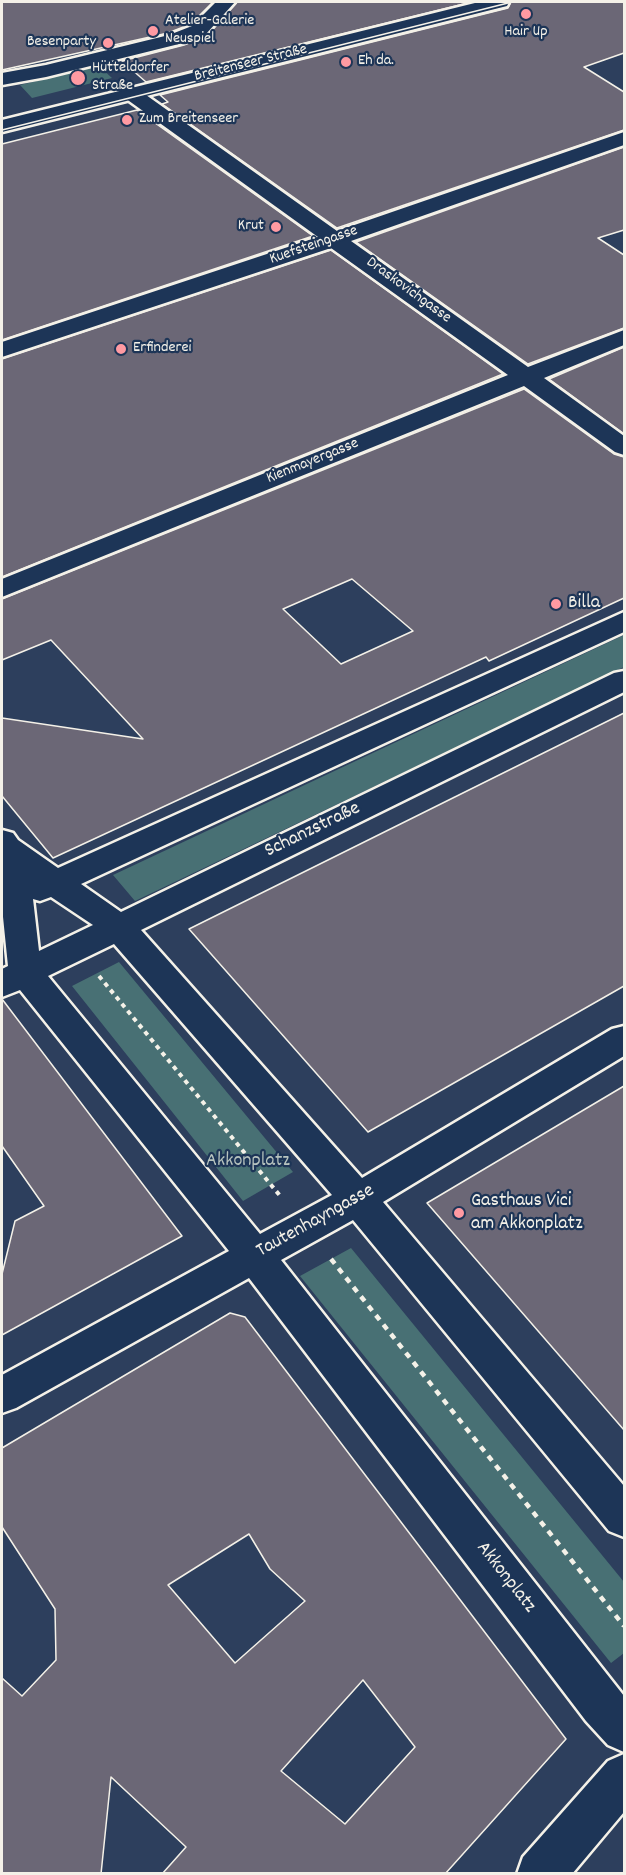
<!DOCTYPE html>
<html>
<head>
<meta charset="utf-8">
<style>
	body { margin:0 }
	#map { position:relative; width:626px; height:1875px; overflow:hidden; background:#2d3f5d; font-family:Dekko,sans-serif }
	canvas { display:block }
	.frame { position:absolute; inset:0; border:3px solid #f4f1e8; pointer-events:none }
</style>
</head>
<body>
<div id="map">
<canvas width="626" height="1875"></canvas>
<div class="frame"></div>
</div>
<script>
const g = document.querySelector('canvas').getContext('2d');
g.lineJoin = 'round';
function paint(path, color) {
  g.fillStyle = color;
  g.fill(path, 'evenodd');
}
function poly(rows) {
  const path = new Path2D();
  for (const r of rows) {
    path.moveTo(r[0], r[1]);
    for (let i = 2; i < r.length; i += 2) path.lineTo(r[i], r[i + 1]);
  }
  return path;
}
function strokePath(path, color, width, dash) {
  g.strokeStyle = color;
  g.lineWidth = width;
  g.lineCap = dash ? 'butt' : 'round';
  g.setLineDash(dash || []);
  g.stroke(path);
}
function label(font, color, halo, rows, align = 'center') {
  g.font = font + ' Dekko,sans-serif';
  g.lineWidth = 4.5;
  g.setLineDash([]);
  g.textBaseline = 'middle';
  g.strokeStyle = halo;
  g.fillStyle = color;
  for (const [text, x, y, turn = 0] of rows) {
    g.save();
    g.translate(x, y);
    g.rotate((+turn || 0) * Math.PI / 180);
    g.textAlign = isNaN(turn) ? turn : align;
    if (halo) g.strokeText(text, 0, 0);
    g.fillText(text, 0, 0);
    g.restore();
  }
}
paint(poly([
	[99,66,112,78,32,98,20,85],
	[624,635,624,667,135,901,113,875],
	[119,962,293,1172,243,1201,72,986],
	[351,1248,624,1582,624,1653,611,1663,300,1276]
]), '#487074');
const building = poly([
	[2,2,213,2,191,24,168,33,2,70,2,2],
	[237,2,472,2,146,82,122,61,184,45,207,36,237,2],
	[511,2,624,2,624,53,584,67,624,92,624,130,337,228,162,104,168,102,160,95,508,8,511,2],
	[137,110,313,236,2,340,2,144,137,110],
	[624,147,624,230,598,238,624,255,624,328,528,364,356,242,624,147],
	[331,250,503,374,2,577,2,359,331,250],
	[624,347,624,434,549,379,624,347],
	[524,389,614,454,624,457,624,598,489,661,486,657,53,858,2,796,2,718,143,739,51,640,2,660,2,599,524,389],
	[352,579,413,631,341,664,283,609,352,579],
	[624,713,624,986,368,1132,189,929,624,713],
	[2,999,182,1236,2,1335,2,1274,15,1221,44,1206,2,1146,2,999],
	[624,1086,624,1430,427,1203,624,1086],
	[230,1313,245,1317,566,1739,445,1874,162,1874,186,1847,111,1777,101,1874,2,1874,2,1678,22,1696,56,1660,55,1609,2,1527,2,1448,230,1313],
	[249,1534,270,1569,305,1601,235,1663,168,1585,249,1534],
	[363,1680,415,1747,345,1824,281,1771,363,1680]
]);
paint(building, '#6b6776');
strokePath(building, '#f4f1e8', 1.5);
const minor = poly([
	[216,2,235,2,206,34,183,43,46,77,2,85,2,73,46,65,169,35,192,26,216,2],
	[132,88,139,90,337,231,624,132,624,145,351,241,528,367,624,330,624,345,544,378,624,436,624,455,615,452,524,386,2,597,2,579,508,375,331,248,2,357,2,342,318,237,125,98,122,94,125,90,132,88],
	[624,612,624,632,81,884,121,912,614,673,624,671,624,692,141,930,362,1178,612,1029,624,1026,624,1056,383,1202,624,1486,624,1537,609,1531,353,1220,281,1260,624,1696,624,1752,608,1745,586,1721,249,1278,16,1408,2,1413,2,1375,229,1251,20,990,2,997,2,969,8,966,2,907,2,830,13,833,18,840,58,868,624,612],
	[51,897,93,925,39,951,33,899,40,901,51,897],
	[114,944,332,1195,260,1234,48,976,114,944],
	[624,1754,624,1812,572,1874,517,1874,523,1857,608,1761,624,1754]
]);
const tertiary = poly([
	[479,2,509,2,507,6,2,132,2,120,479,2]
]);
strokePath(minor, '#f4f1e8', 5);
strokePath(tertiary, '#f4f1e8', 5);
strokePath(poly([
	[99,976,281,1197]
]), '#f4f1e8', 4, [4.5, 4.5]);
strokePath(poly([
	[331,1259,624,1626]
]), '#f4f1e8', 4.5, [6, 6]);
paint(minor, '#1d3557');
paint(tertiary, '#1d3557');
strokePath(poly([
	[2,130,512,2]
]), '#f4f1e8', 1.5);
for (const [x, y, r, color] of [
	[526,14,6,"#ff9aa2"],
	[153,31,6,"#ff9aa2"],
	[108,43,6,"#ff9aa2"],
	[346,62,6,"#ff9aa2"],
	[78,78,8,"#ff9aa2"],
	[127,120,6,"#ff9aa2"],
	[276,227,6,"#ff9aa2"],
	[121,349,6,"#ff9aa2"],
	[556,604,6,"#ff9aa2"],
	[459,1213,6,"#ff9aa2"]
]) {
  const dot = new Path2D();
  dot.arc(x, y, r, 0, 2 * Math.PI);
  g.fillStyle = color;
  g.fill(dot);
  strokePath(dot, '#1d3557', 2);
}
label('16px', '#f4f1e8', '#1d3557', [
	["Atelier-Galerie",165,22],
	["Neuspiel",165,40],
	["Hair Up",526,33,"center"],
	["Besenparty",96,43,"right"],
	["Eh da.",358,62],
	["Hütteldorfer",92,69],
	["Straße",92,87],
	["Zum Breitenseer",139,120],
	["Krut",264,227,"right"],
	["Erfinderei",133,349]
], 'left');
label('16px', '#f4f1e8', '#1d3557', [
	["Breitenseer Straße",251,64,-14],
	["Kuefsteingasse",314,246,-19],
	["Draskovichgasse",408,291,36],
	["Kienmayergasse",313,462,-22]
]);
label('20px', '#f4f1e8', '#1d3557', [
	["Billa",568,604],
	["Gasthaus Vici",471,1202],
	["am Akkonplatz",471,1225]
], 'left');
label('20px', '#f4f1e8', '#1d3557', [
	["Schanzstraße",313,831,-26],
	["Tautenhayngasse",316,1222,-29],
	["Akkonplatz",505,1578,52]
]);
label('20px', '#b8c4bf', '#1d3557', [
	["Akkonplatz",248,1162]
]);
</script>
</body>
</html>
